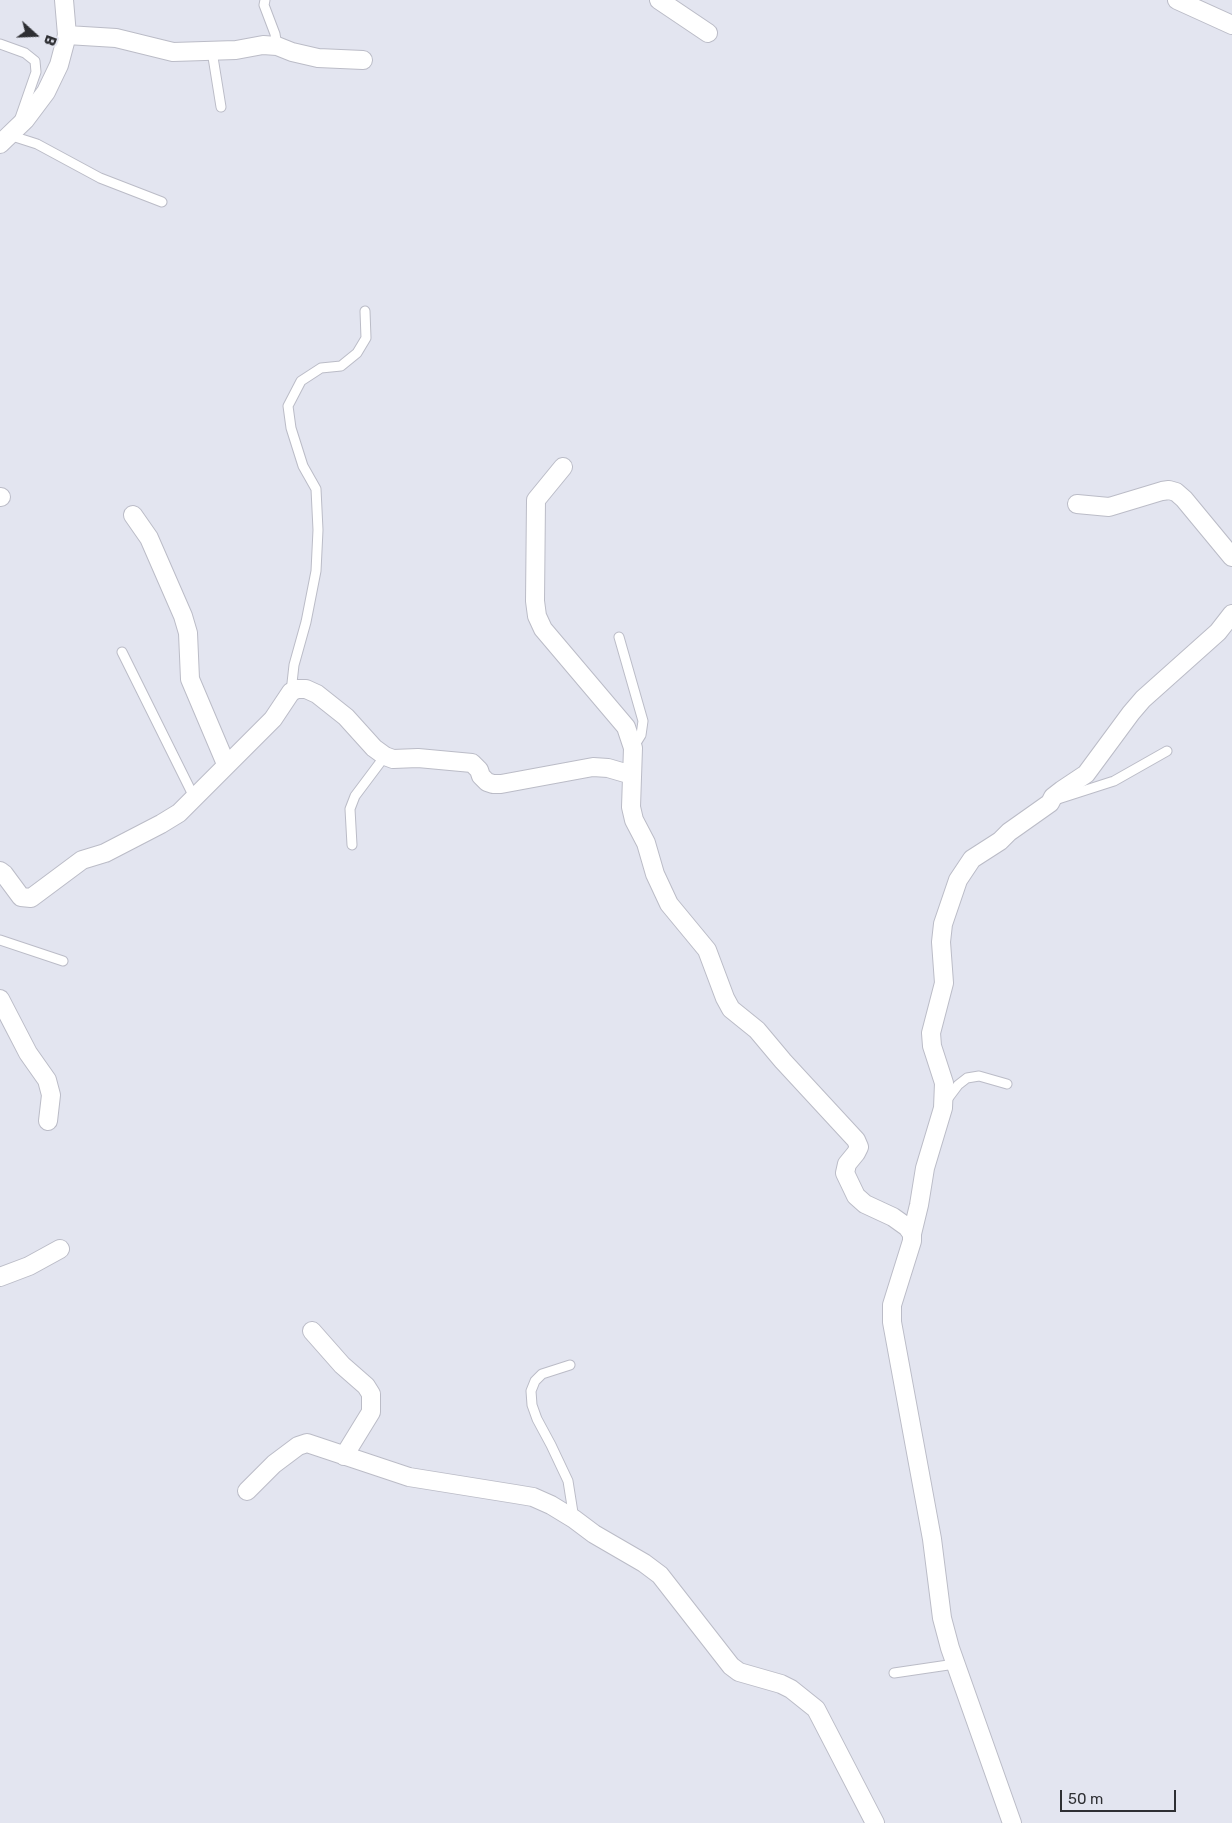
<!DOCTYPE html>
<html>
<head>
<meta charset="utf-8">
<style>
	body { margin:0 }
	#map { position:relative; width:1232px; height:1823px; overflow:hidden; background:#e3e5f0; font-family:Rubik,sans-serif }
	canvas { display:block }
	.north { position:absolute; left:10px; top:10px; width:50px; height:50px; -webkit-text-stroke:4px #e3e5f0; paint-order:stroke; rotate:110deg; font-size:14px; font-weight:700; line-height:20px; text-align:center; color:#2e2f33 }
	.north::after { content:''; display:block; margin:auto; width:18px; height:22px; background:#2e2f33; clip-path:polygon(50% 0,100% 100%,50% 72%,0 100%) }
	.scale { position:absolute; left:1060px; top:1790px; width:116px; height:22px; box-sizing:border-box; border:2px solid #2e2f33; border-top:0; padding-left:6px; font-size:15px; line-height:18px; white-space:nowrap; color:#2e2f33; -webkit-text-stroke:4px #e3e5f0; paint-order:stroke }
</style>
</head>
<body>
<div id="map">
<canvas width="1232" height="1823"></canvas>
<div class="north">B</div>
<div class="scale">50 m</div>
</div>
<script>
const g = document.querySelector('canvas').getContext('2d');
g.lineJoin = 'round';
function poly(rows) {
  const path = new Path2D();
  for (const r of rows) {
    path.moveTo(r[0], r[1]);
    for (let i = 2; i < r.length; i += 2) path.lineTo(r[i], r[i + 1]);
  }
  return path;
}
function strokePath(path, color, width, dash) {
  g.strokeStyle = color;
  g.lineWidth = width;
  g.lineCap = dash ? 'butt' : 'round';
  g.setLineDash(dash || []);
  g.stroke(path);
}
const service = poly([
	[265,0,264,5,275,34,277,46],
	[0,44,25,53,35,61,36,72,20,118],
	[212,51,221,107],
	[9,135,37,144,100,178,162,202],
	[619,637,643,721,641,735,633,748],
	[122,652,194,797],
	[291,692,294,665,306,622,316,571,318,530,316,489,303,466,291,428,288,406,301,381,321,368,341,366,357,353,366,338,365,311],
	[1058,799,1114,781,1167,751],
	[352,845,350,809,355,796,385,756],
	[0,940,63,961],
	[946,1101,958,1085,967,1078,979,1076,1007,1084],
	[570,1365,542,1374,535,1381,531,1391,532,1405,537,1419,551,1445,568,1481,574,1519],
	[894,1673,955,1664]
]);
const minor = poly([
	[659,0,708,33],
	[1177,0,1232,25],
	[67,35,116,38,173,52,236,50,263,45,277,46,292,52,318,58,363,60],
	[0,144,25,120,46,92,59,65,67,35,64,0],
	[563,467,536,500,535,601,537,616,543,629,626,727,633,748,631,807,634,820,646,843,655,874,669,904,707,950,725,998,731,1009,757,1030,783,1061,856,1140,859,1147,856,1153,847,1164,845,1173,856,1196,865,1204,893,1217,907,1227,912,1234],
	[0,497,1,497],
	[1077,504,1109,507,1162,491,1169,490,1176,492,1184,499,1232,557],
	[133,515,149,538,183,616,188,633,190,679,226,764],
	[0,871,4,874,21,897,31,898,82,860,105,853,161,824,179,813,273,719,291,692,297,689,306,689,317,694,346,717,374,748,385,756,393,759,418,758,472,763,479,770,481,776,487,782,493,784,501,784,593,767,608,768,632,775],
	[0,999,28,1053,47,1080,51,1095,48,1121],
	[0,1277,29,1266,60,1249],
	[312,1331,342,1365,366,1386,371,1394,371,1412,344,1456],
	[247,1491,274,1464,298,1446,307,1443,409,1477,515,1494,533,1497,551,1505,574,1519,594,1534,644,1563,660,1575,731,1666,739,1672,781,1684,791,1689,816,1709,875,1823],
	[1012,1823,950,1648,942,1618,932,1539,892,1322,892,1305,912,1241,912,1234,919,1205,925,1168,943,1108,944,1083,932,1046,931,1033,944,983,941,942,943,924,958,880,972,859,1000,841,1009,832,1050,803,1053,797,1062,790,1086,774,1131,713,1143,699,1218,632,1232,614]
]);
strokePath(service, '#bbbcc7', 11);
strokePath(minor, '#bbbcc7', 20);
strokePath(service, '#fff', 9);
strokePath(minor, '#fff', 18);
</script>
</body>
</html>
